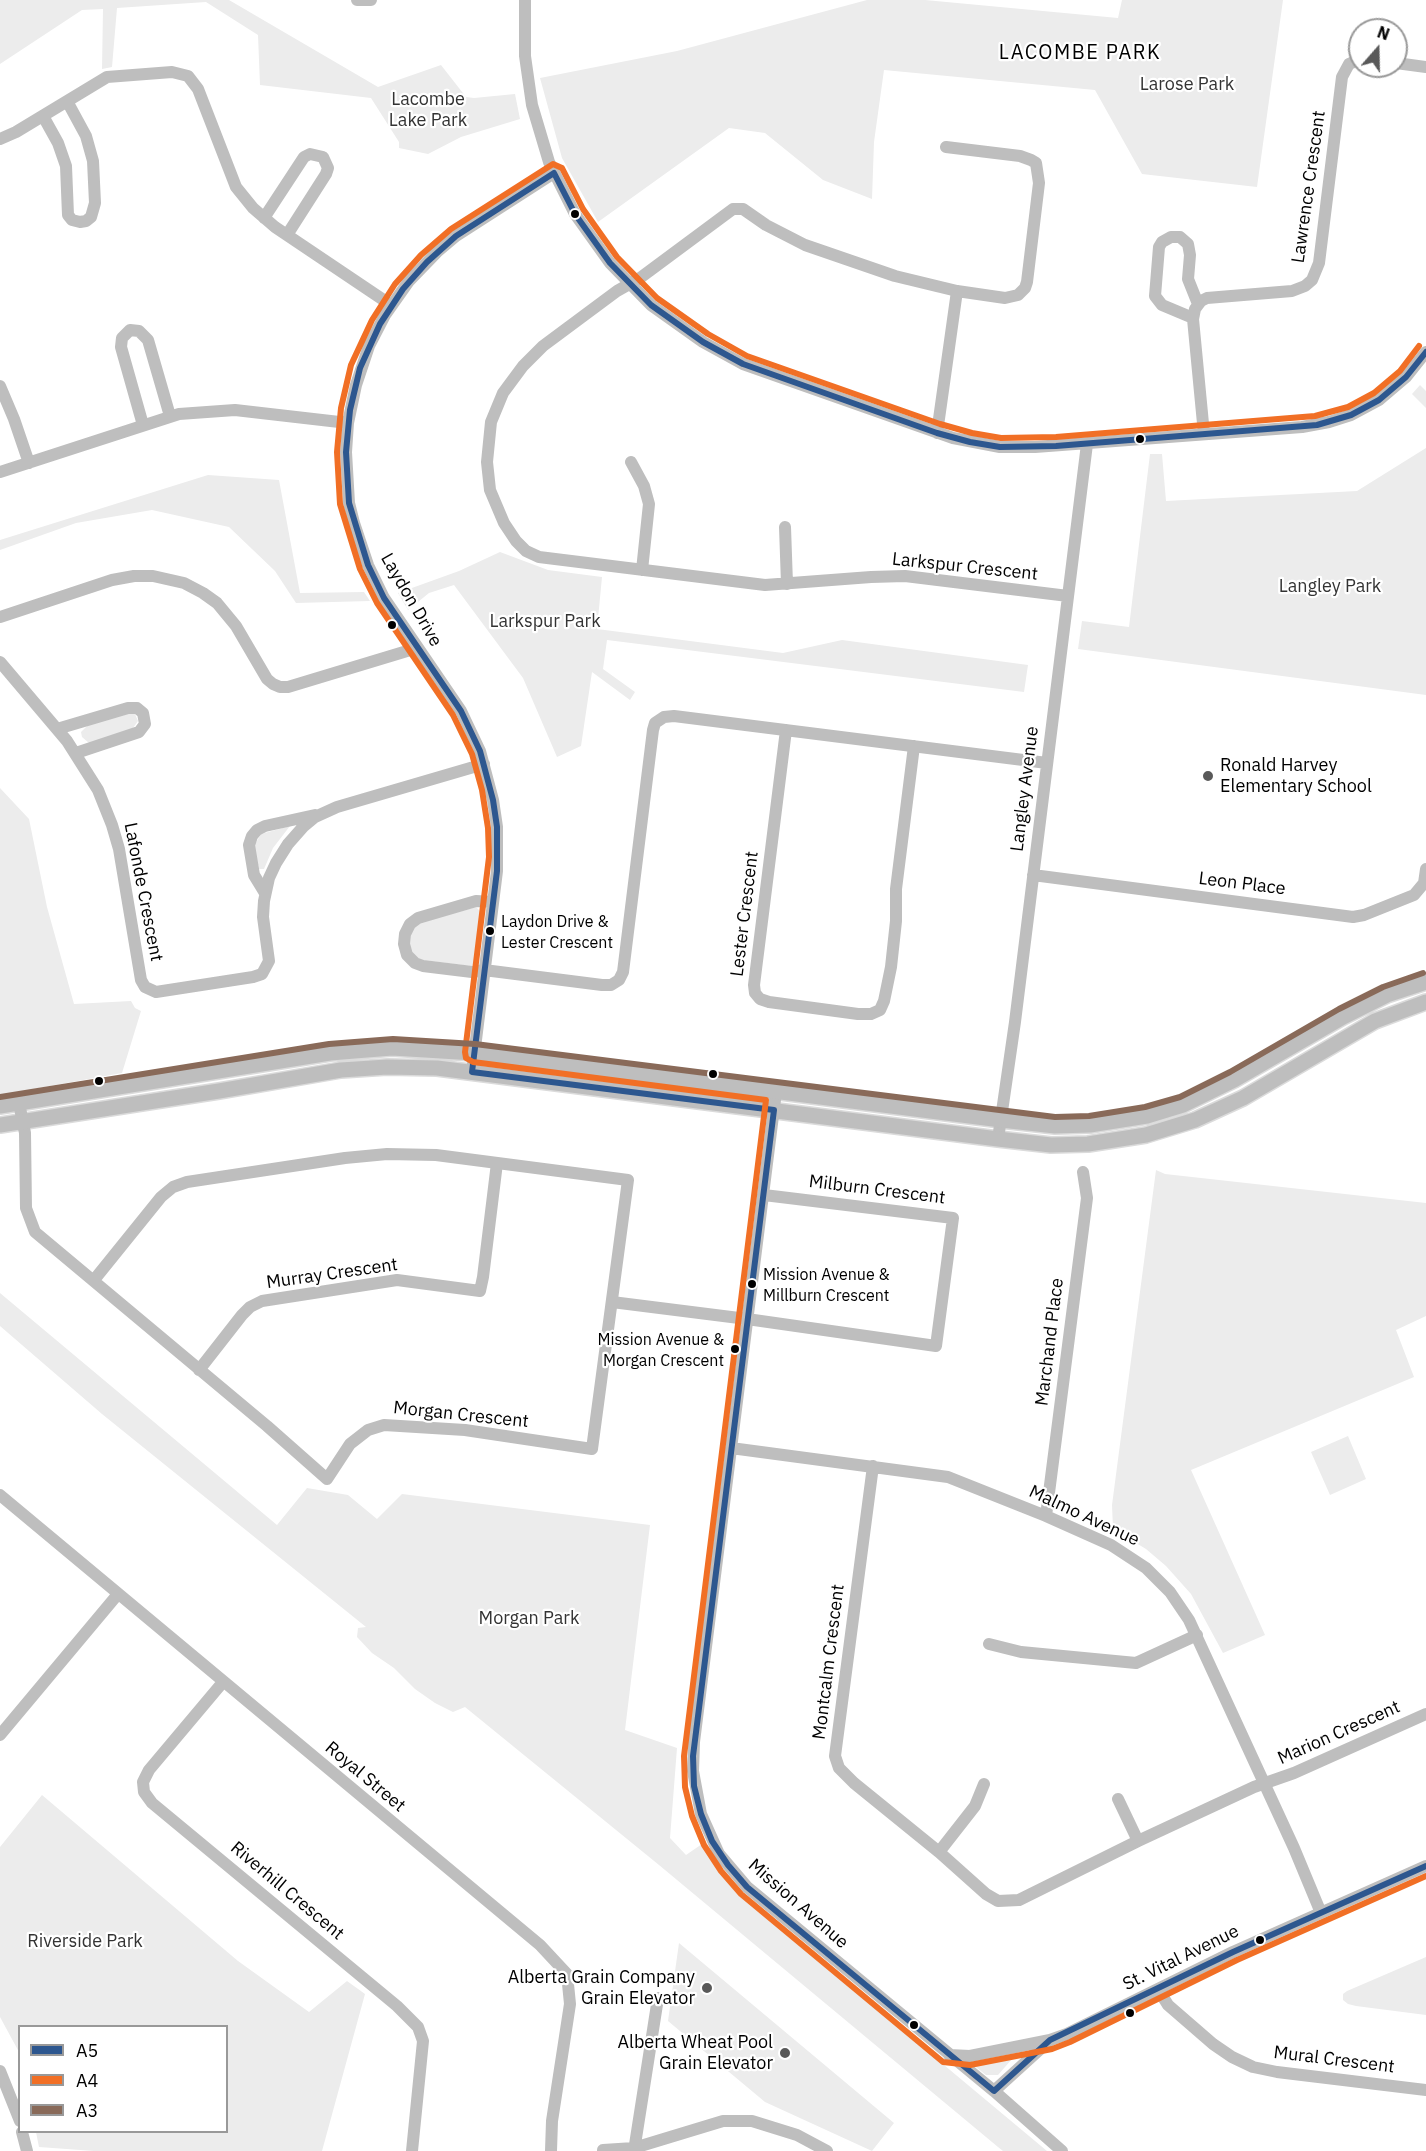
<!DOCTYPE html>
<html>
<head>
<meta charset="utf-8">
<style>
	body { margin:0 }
	#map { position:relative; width:1426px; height:2151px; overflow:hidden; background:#fff; font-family:"IBM Plex Sans",sans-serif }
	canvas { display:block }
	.legend { position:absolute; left:18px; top:2025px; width:210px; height:108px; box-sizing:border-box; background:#fff; border:2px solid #999; margin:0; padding:8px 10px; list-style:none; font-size:18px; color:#000 }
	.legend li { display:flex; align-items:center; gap:12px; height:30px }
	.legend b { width:30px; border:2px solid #999 }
	.north { position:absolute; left:1348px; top:18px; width:60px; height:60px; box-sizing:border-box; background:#fff; border:2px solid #999; border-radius:50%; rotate:20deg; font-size:16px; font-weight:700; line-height:24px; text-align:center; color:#000 }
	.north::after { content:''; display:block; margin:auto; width:21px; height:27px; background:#595959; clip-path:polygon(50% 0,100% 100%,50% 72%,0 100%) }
</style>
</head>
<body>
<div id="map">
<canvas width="1426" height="2151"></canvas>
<ul class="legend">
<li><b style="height:8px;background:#2d578f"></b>A5</li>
<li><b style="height:8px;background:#f16f25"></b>A4</li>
<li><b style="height:8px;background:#896a59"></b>A3</li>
</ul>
<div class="north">N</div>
</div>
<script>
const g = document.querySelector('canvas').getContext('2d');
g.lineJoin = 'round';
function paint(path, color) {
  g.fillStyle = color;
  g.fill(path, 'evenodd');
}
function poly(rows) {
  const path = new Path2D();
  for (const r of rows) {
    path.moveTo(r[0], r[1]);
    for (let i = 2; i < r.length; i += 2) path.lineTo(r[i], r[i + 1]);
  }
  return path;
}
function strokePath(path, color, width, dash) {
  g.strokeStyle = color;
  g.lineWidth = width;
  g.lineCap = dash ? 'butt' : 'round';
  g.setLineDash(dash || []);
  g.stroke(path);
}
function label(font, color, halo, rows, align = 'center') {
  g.font = font + ' "IBM Plex Sans",sans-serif';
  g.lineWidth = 4.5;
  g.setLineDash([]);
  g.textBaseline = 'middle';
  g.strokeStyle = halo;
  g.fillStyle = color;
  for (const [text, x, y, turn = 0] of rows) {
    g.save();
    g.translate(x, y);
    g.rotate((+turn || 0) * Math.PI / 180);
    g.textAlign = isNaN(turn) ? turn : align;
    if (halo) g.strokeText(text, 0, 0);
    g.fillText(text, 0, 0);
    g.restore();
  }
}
paint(poly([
	[0,0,229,0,378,87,441,65,466,97,474,98,515,94,520,119,461,137,428,154,399,148,399,142,371,98,260,85,258,35,206,2,117,8,112,67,102,69,103,9,82,10,0,64],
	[867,0,925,0,1118,18,1122,0,1283,0,1257,187,1142,174,1095,90,884,70,874,142,872,199,823,180,765,133,729,128,598,222,562,158,540,78,677,51],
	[1420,385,1426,391,1426,408,1412,394],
	[1426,448,1426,695,1078,649,1082,621,1129,627,1150,454,1162,454,1166,501,1357,491],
	[208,475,279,480,300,593,364,592,370,601,296,603,275,571,229,527,152,510,76,523,0,550,0,540],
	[500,552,548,570,602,577,597,629,783,653,842,640,1028,665,1024,692,607,640,603,669,635,692,630,700,592,672,581,746,557,757,523,678,454,585,429,593,408,610,398,593,459,571],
	[131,713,135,714,138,721,133,728,89,743,82,737,81,732,88,725],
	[0,788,29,819,47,907,74,1004,131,1001,135,1008,141,1011,122,1073,0,1095],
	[290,826,273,848,264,869,259,869,254,846,261,834],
	[476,907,483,914,476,963,471,966,423,960,416,957,410,950,408,944,410,934,414,927,419,923],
	[1156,1170,1165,1174,1426,1203,1426,1316,1396,1330,1414,1377,1191,1470,1265,1635,1223,1653,1191,1594,1166,1566,1146,1549,1113,1529,1112,1505],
	[0,1293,277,1525,307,1488,348,1495,377,1519,402,1494,650,1525,625,1730,677,1748,670,1838,686,1855,702,1844,727,1881,859,1994,1047,2151,1003,2151,998,2147,659,1865,465,1707,453,1712,435,1703,415,1689,394,1668,372,1653,357,1637,358,1628,366,1627,102,1414,0,1326],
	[1348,1436,1366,1479,1330,1495,1311,1452],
	[42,1795,238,1961,309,2012,347,1981,365,1994,322,2151,94,2151,39,2147,36,2132,226,2132,226,2026,20,2026,19,2052,0,2017,0,1847],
	[679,1943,894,2123,872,2151,765,2102,668,2021],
	[1426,1957,1426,2015,1356,2006,1348,2004,1343,2000,1343,1994,1347,1991],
	[1019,2051,998,2075,986,2075,972,2064,973,2061]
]), '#ececec');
const major = poly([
	[0,1106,330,1053,392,1048,474,1053,1001,1120,1055,1126,1090,1125,1147,1116,1183,1105,1234,1080,1343,1017,1387,995,1426,982],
	[0,1125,219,1091,341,1070,387,1067,437,1068,998,1139,1051,1145,1088,1144,1146,1135,1195,1120,1243,1098,1375,1021,1426,1002]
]);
strokePath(major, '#dbdbdb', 18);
strokePath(poly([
	[357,0,371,0],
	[525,0,525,56,532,105,549,162,575,214,610,263,651,305,703,342,743,364,953,438,1000,447,1035,447,1302,427,1329,422,1351,415,1379,400,1406,377,1426,352],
	[1396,63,1426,67],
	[43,116,58,143,66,166,68,215,72,220,80,222,86,221,91,217,95,203,93,161,86,136,67,101],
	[0,139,16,132,107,77,172,72,188,76,198,89,236,187,253,208,275,227,391,305],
	[946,147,1020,156,1031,160,1036,163,1039,183,1027,282,1025,288,1018,295,1005,298,957,291,895,276,805,245,766,225,743,209,733,209,640,278,617,291,543,346,523,366,503,393,491,422,487,462,490,490,504,523,516,541,526,551,539,557,765,585,871,577,905,576,1068,596],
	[264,218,304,157,310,154,323,157,328,168,326,174,287,235],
	[1193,318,1162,305,1155,296,1159,247,1162,242,1171,237,1180,237,1188,244,1190,255,1188,279,1198,304],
	[0,386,14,419,29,463],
	[143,425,121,347,122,338,130,330,139,331,148,340,170,416],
	[937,433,957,291],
	[1204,434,1193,319,1195,309,1201,301,1207,298,1292,291,1305,286,1312,280,1319,263,1342,77,1349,64,1360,59],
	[631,462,644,486,649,504,642,570],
	[0,472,179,414,235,410,348,423],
	[785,527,787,584],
	[0,617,112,580,134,576,153,576,184,583,203,593,217,603,236,626,267,679,273,684,280,687,288,687,417,648],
	[0,662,67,741,98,790,112,825,119,849,141,980,145,987,156,992,253,977,262,974,269,961,263,917,264,901,269,878,276,863,288,844,303,827,315,817,337,807,484,764],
	[57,729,128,708,137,708,143,713,145,724,139,732,76,753],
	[786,730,754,985,755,993,760,999,769,1002,858,1014,871,1014,880,1010,884,1001,891,967,896,921,896,889,914,746],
	[1033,875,1353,917,1364,915,1414,895,1424,883,1426,869],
	[265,893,254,875,249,845,252,836,257,830,265,826,315,815],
	[493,902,476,901,418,918,410,924,405,934,404,944,407,955,415,963,423,966,472,972,484,970,602,985,611,985,619,980,623,972,653,730,655,723,664,717,674,716,1047,763],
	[472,1072,497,871,497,827,493,800,480,751,461,711,384,598,368,565,354,523,349,503,346,452,348,423,356,385,369,346,385,315,409,281,437,252,456,236,554,173],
	[776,1092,694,1742,693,1771,701,1814,719,1854,747,1887,994,2091,1062,2151],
	[19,1103,25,1133,26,1208,35,1232,267,1426,327,1479,350,1444,368,1430,384,1425,465,1430,592,1449,628,1180,436,1155,387,1154,345,1158,187,1182,173,1187,161,1197,94,1280],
	[998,1139,1015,1022,1087,444],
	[612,1302,747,1319,936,1346,953,1218,764,1195],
	[199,1370,242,1315,250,1307,262,1301,397,1280,480,1291,483,1277,497,1163],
	[731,1448,948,1477,1046,1516,1111,1545,1146,1568,1170,1592,1189,1620,1294,1848,1321,1913],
	[873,1466,835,1756,839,1768,854,1783,939,1852,986,1894,998,1901,1019,1900,1138,1841,1254,1787,1294,1773,1426,1714],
	[0,1495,540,1945,567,1974,570,2004,552,2121,551,2151],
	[1046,1516,1087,1198,1083,1172],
	[989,1644,1021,1652,1136,1663,1197,1635],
	[223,1682,149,1770,143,1782,144,1792,152,1803,397,2006,418,2027,423,2041,412,2151],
	[0,1735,118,1594],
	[1118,1799,1138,1841],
	[939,1852,975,1806,984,1784],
	[1158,1989,1168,2005,1213,2044,1232,2057,1253,2067,1277,2072,1426,2090],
	[949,2055,970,2056,1050,2040,1067,2034,1233,1952,1426,1866],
	[0,2071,20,2121],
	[994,2091,1049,2041],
	[22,2132,27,2151],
	[603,2150,634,2148,723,2121,752,2121,797,2135,827,2151],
	[634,2151,658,1998]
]), '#bebebe', 12);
strokePath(major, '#bebebe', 15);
strokePath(poly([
	[1426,352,1406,377,1379,400,1351,415,1317,425,1056,446,1000,447,970,442,937,433,743,364,703,342,651,305,610,263,575,214,554,173,456,236,427,262,403,289,380,324,360,368,350,410,346,452,349,503,368,565,384,598,461,711,480,751,493,800,497,827,497,871,472,1072,774,1110,693,1756,694,1786,701,1814,712,1841,728,1865,747,1887,994,2091,1050,2040,1233,1952,1426,1866]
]), '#2d578f', 6);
strokePath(poly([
	[1419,346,1400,371,1374,393,1348,407,1315,416,1056,437,1001,438,972,433,940,424,747,356,708,334,657,298,617,257,583,209,562,168,553,164,451,229,421,255,395,284,372,320,351,365,341,408,337,452,340,504,360,569,377,603,453,715,472,754,482,790,488,828,489,857,465,1052,466,1058,473,1062,766,1100,684,1756,685,1787,692,1816,704,1845,721,1871,741,1894,943,2062,970,2065,1052,2049,1070,2042,1237,1960,1426,1876]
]), '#f16f25', 6);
strokePath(poly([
	[0,1097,329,1044,393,1039,475,1044,1055,1117,1089,1116,1145,1107,1180,1097,1230,1072,1339,1009,1383,987,1423,973]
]), '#896a59', 6);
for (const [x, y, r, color] of [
	[575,214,5,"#000"],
	[1140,439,5,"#000"],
	[392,625,5,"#000"],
	[1208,776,6,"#595959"],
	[490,931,5,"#000"],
	[713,1074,5,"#000"],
	[99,1081,5,"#000"],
	[752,1284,5,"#000"],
	[735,1349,5,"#000"],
	[1260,1940,5,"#000"],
	[707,1988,6,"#595959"],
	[1130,2013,5,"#000"],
	[914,2025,5,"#000"],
	[785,2053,6,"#595959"]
]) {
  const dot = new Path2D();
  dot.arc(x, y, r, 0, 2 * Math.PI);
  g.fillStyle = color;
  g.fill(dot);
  strokePath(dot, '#fff', 2);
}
label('16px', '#000', '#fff', [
	["Laydon Drive &",501,922],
	["Lester Crescent",501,943],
	["Mission Avenue &",763,1275],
	["Millburn Crescent",763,1296],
	["Mission Avenue &",724,1340,"right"],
	["Morgan Crescent",724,1361,"right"]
], 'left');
label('18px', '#333', '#fff', [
	["Larose Park",1187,85],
	["Lacombe",428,100],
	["Lake Park",428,121],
	["Langley Park",1330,587],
	["Larkspur Park",545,622],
	["Morgan Park",529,1619],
	["Riverside Park",85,1942]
]);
label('18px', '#000', '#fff', [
	["Lawrence Crescent",1309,187,-82],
	["Larkspur Crescent",965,567,6],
	["Laydon Drive",411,600,60],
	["Langley Avenue",1025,789,-83],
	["Leon Place",1242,884,7],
	["Lafonde Crescent",143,892,79],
	["Lester Crescent",745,914,-83],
	["Milburn Crescent",877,1190,7],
	["Murray Crescent",332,1274,-8],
	["Marchand Place",1050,1342,-83],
	["Morgan Crescent",461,1415,6],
	["Malmo Avenue",1084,1516,25],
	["Montcalm Crescent",829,1662,-83],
	["Marion Crescent",1339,1733,-24],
	["Royal Street",365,1777,40],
	["Riverhill Crescent",287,1891,40],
	["Mission Avenue",798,1904,41],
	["St. Vital Avenue",1181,1958,-26],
	["Mural Crescent",1334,2060,7]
]);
label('18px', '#000', '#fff', [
	["Ronald Harvey",1220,766,"left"],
	["Elementary School",1220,787,"left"],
	["Alberta Grain Company",695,1978],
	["Grain Elevator",695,1999],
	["Alberta Wheat Pool",773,2043],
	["Grain Elevator",773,2064]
], 'right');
g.letterSpacing = '1.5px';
label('20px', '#000', '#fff', [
	["LACOMBE PARK",1080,53]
]);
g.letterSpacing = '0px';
</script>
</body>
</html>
